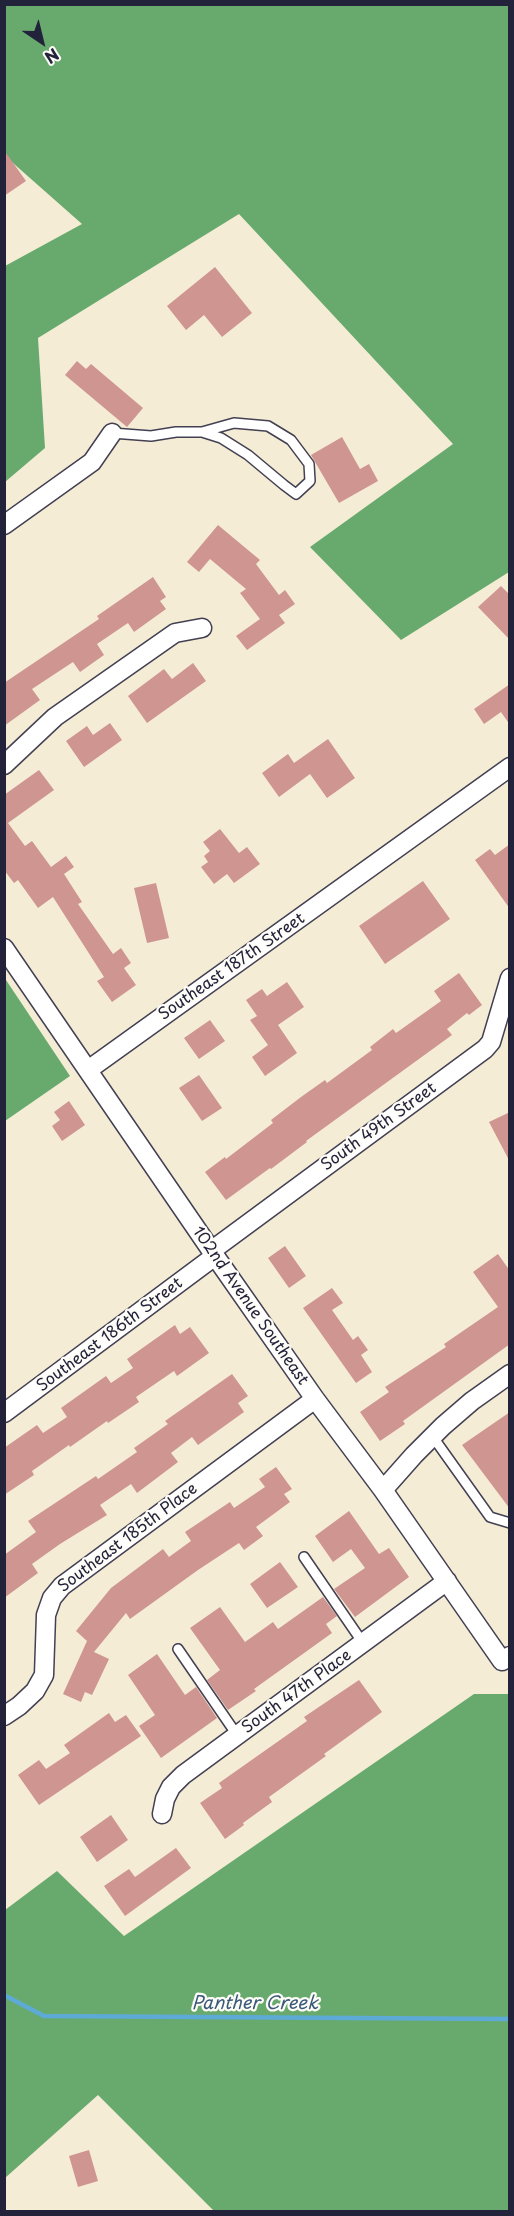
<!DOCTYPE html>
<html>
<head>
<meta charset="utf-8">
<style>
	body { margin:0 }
	#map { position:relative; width:514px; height:2216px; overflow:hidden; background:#f5ecd6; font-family:"Playpen Sans",sans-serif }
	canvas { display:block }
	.frame { position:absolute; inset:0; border:6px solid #22223b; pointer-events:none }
	.north { position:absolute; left:12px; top:12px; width:60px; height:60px; -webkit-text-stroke:4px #fdfcf7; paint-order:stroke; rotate:145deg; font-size:16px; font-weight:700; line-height:24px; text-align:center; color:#22223b }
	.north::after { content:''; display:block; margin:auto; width:21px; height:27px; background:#22223b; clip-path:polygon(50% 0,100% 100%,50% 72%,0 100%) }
</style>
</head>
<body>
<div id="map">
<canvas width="514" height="2216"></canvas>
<div class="frame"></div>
<div class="north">N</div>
</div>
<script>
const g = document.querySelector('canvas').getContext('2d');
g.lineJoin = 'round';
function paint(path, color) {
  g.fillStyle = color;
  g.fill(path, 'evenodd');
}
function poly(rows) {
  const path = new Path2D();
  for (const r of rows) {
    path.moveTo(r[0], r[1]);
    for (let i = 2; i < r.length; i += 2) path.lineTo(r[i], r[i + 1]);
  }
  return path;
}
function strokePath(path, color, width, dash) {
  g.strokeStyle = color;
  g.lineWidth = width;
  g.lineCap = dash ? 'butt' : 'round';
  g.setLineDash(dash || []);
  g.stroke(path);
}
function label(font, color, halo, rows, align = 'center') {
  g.font = font + ' "Playpen Sans",sans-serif';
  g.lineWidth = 4.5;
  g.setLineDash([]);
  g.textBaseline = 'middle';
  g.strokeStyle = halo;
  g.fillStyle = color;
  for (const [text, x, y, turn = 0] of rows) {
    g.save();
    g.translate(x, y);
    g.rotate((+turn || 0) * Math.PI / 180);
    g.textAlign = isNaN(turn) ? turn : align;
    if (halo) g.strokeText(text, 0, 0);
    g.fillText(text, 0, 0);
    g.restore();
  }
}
paint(poly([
	[5,5,509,5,509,572,401,640,310,547,453,444,239,214,38,338,45,448,5,482,5,266,82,224,5,156],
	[4,977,70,1076,5,1121,4,1121],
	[474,1694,509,1694,509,2211,214,2211,98,2095,5,2178,5,1910,57,1871,124,1936]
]), '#68aa6e');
strokePath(poly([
	[4,1995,44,2016,510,2019]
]), '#5eaad6', 4.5);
paint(poly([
	[4,150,26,181,4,196],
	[215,267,252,313,222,337,204,315,186,330,167,306],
	[77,361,86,369,91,364,143,408,127,427,65,375],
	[342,437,360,469,369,464,378,481,339,503,311,455],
	[218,525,260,560,256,564,279,595,285,590,295,604,279,615,285,623,247,650,236,636,260,619,240,593,246,589,210,559,199,572,187,562],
	[153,577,166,597,160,601,166,609,134,632,128,623,97,644,104,655,80,672,73,662,32,689,40,700,4,726,4,683,99,619,97,616],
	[501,586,510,595,510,640,478,607],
	[193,663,206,681,147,723,128,696,164,669,172,679],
	[510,684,510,725,501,712,484,724,474,709],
	[110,723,122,740,84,767,66,741,87,726,93,735],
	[328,739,355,778,327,798,310,774,279,797,262,773,288,754,294,763],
	[39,770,54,790,8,823,25,846,32,841,51,867,66,856,74,867,64,874,82,902,78,904,113,954,121,948,131,963,124,968,136,985,112,1002,97,981,104,977,53,897,38,908,18,880,14,883,4,870,4,795],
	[220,829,239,853,247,847,260,864,234,883,227,874,214,884,201,867,208,862,204,856,210,851,203,842],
	[510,844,510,909,475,860,490,849,495,855],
	[423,881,450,919,385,964,359,926],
	[156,883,169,938,147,943,134,888],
	[459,973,482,1005,469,1015,467,1013,447,1029,452,1035,306,1141,307,1142,271,1169,270,1168,226,1200,205,1172,225,1157,226,1159,273,1123,271,1120,301,1097,325,1080,327,1083,372,1050,370,1047,393,1029,396,1033,441,1001,434,991],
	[287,982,304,1007,278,1025,297,1053,265,1076,252,1057,268,1045,250,1020,257,1016,246,1000,262,989,267,996],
	[210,1020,225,1041,199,1059,184,1038],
	[199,1075,222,1108,202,1121,179,1088],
	[69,1101,85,1125,62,1141,52,1126,60,1120,54,1112],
	[510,1112,510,1162,489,1122],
	[285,1246,306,1276,289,1288,268,1258],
	[498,1254,510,1271,510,1344,403,1421,405,1424,380,1441,360,1412,389,1392,385,1387,446,1347,444,1344,498,1307,473,1272],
	[332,1288,343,1303,332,1310,353,1340,358,1336,368,1350,361,1355,372,1372,356,1383,303,1308],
	[175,1325,180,1334,190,1327,209,1353,177,1376,174,1371,136,1397,139,1402,108,1423,107,1421,70,1447,69,1445,32,1471,34,1475,4,1495,4,1448,37,1425,43,1433,67,1417,61,1408,106,1376,111,1383,133,1368,127,1359],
	[232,1374,248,1396,238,1403,244,1412,198,1445,192,1437,171,1453,178,1462,137,1493,131,1484,100,1505,107,1515,60,1544,32,1564,38,1573,4,1598,4,1555,36,1532,28,1521,96,1476,98,1479,137,1452,134,1448,168,1424,165,1421],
	[510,1412,510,1509,462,1445],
	[276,1467,292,1489,284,1494,290,1502,256,1527,263,1536,244,1550,239,1543,198,1570,130,1619,126,1613,94,1652,109,1659,92,1695,85,1692,81,1702,63,1694,87,1641,76,1631,111,1588,163,1549,169,1557,191,1541,185,1532,230,1502,234,1508,265,1487,259,1479],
	[349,1511,379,1554,389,1548,409,1577,355,1617,334,1589,365,1568,351,1549,333,1562,315,1536],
	[280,1562,298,1587,267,1608,250,1584],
	[323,1597,337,1616,326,1624,332,1633,254,1689,256,1691,228,1710,207,1680,220,1670,190,1628,220,1607,245,1642,273,1622,278,1629],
	[157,1654,185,1695,196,1687,217,1718,161,1758,139,1726,155,1715,128,1675],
	[359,1680,382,1712,324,1754,326,1756,269,1797,272,1802,243,1823,244,1825,225,1839,200,1803,222,1788,219,1783,307,1721,304,1717],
	[109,1713,115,1722,126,1715,141,1736,39,1805,18,1775,39,1760,46,1769,70,1753,64,1745],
	[111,1815,128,1840,97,1862,80,1837],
	[176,1848,191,1868,125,1916,104,1886,129,1869,135,1877],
	[89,2150,98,2181,78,2187,69,2156]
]), '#cf9591');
const lane = poly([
	[112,433,151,436,176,432,202,432,234,423,268,426,291,440,309,464,310,481,296,494,284,485,248,455,221,438,202,432],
	[433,1437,490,1517,510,1523],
	[304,1557,363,1643],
	[178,1649,237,1735]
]);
const street = poly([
	[4,525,92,462,112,433],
	[4,765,55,717,175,633,202,628],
	[4,948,215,1256,315,1399,383,1490,502,1661,510,1656],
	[88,1070,510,767],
	[211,1251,485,1049,491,1042,510,978],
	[4,1413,215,1256],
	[383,1490,414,1455,443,1426,472,1401,510,1374],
	[4,1716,19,1706,35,1691,44,1675,46,1615,52,1598,62,1586,315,1399],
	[162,1814,165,1799,171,1787,183,1775,447,1581]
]);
strokePath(lane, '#424052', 12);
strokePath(street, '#424052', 21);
strokePath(lane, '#fff', 9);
strokePath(street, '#fff', 18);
label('16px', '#22223b', '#fdfcf7', [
	["Southeast 187th Street",232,967,-35],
	["South 49th Street",379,1127,-36],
	["102nd Avenue Southeast",250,1306,55],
	["Southeast 186th Street",110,1335,-37],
	["Southeast 185th Place",128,1538,-37],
	["South 47th Place",297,1692,-36]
]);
label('italic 18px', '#3a5879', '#fdfcf7', [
	["Panther Creek",255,2004]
]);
</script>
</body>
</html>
